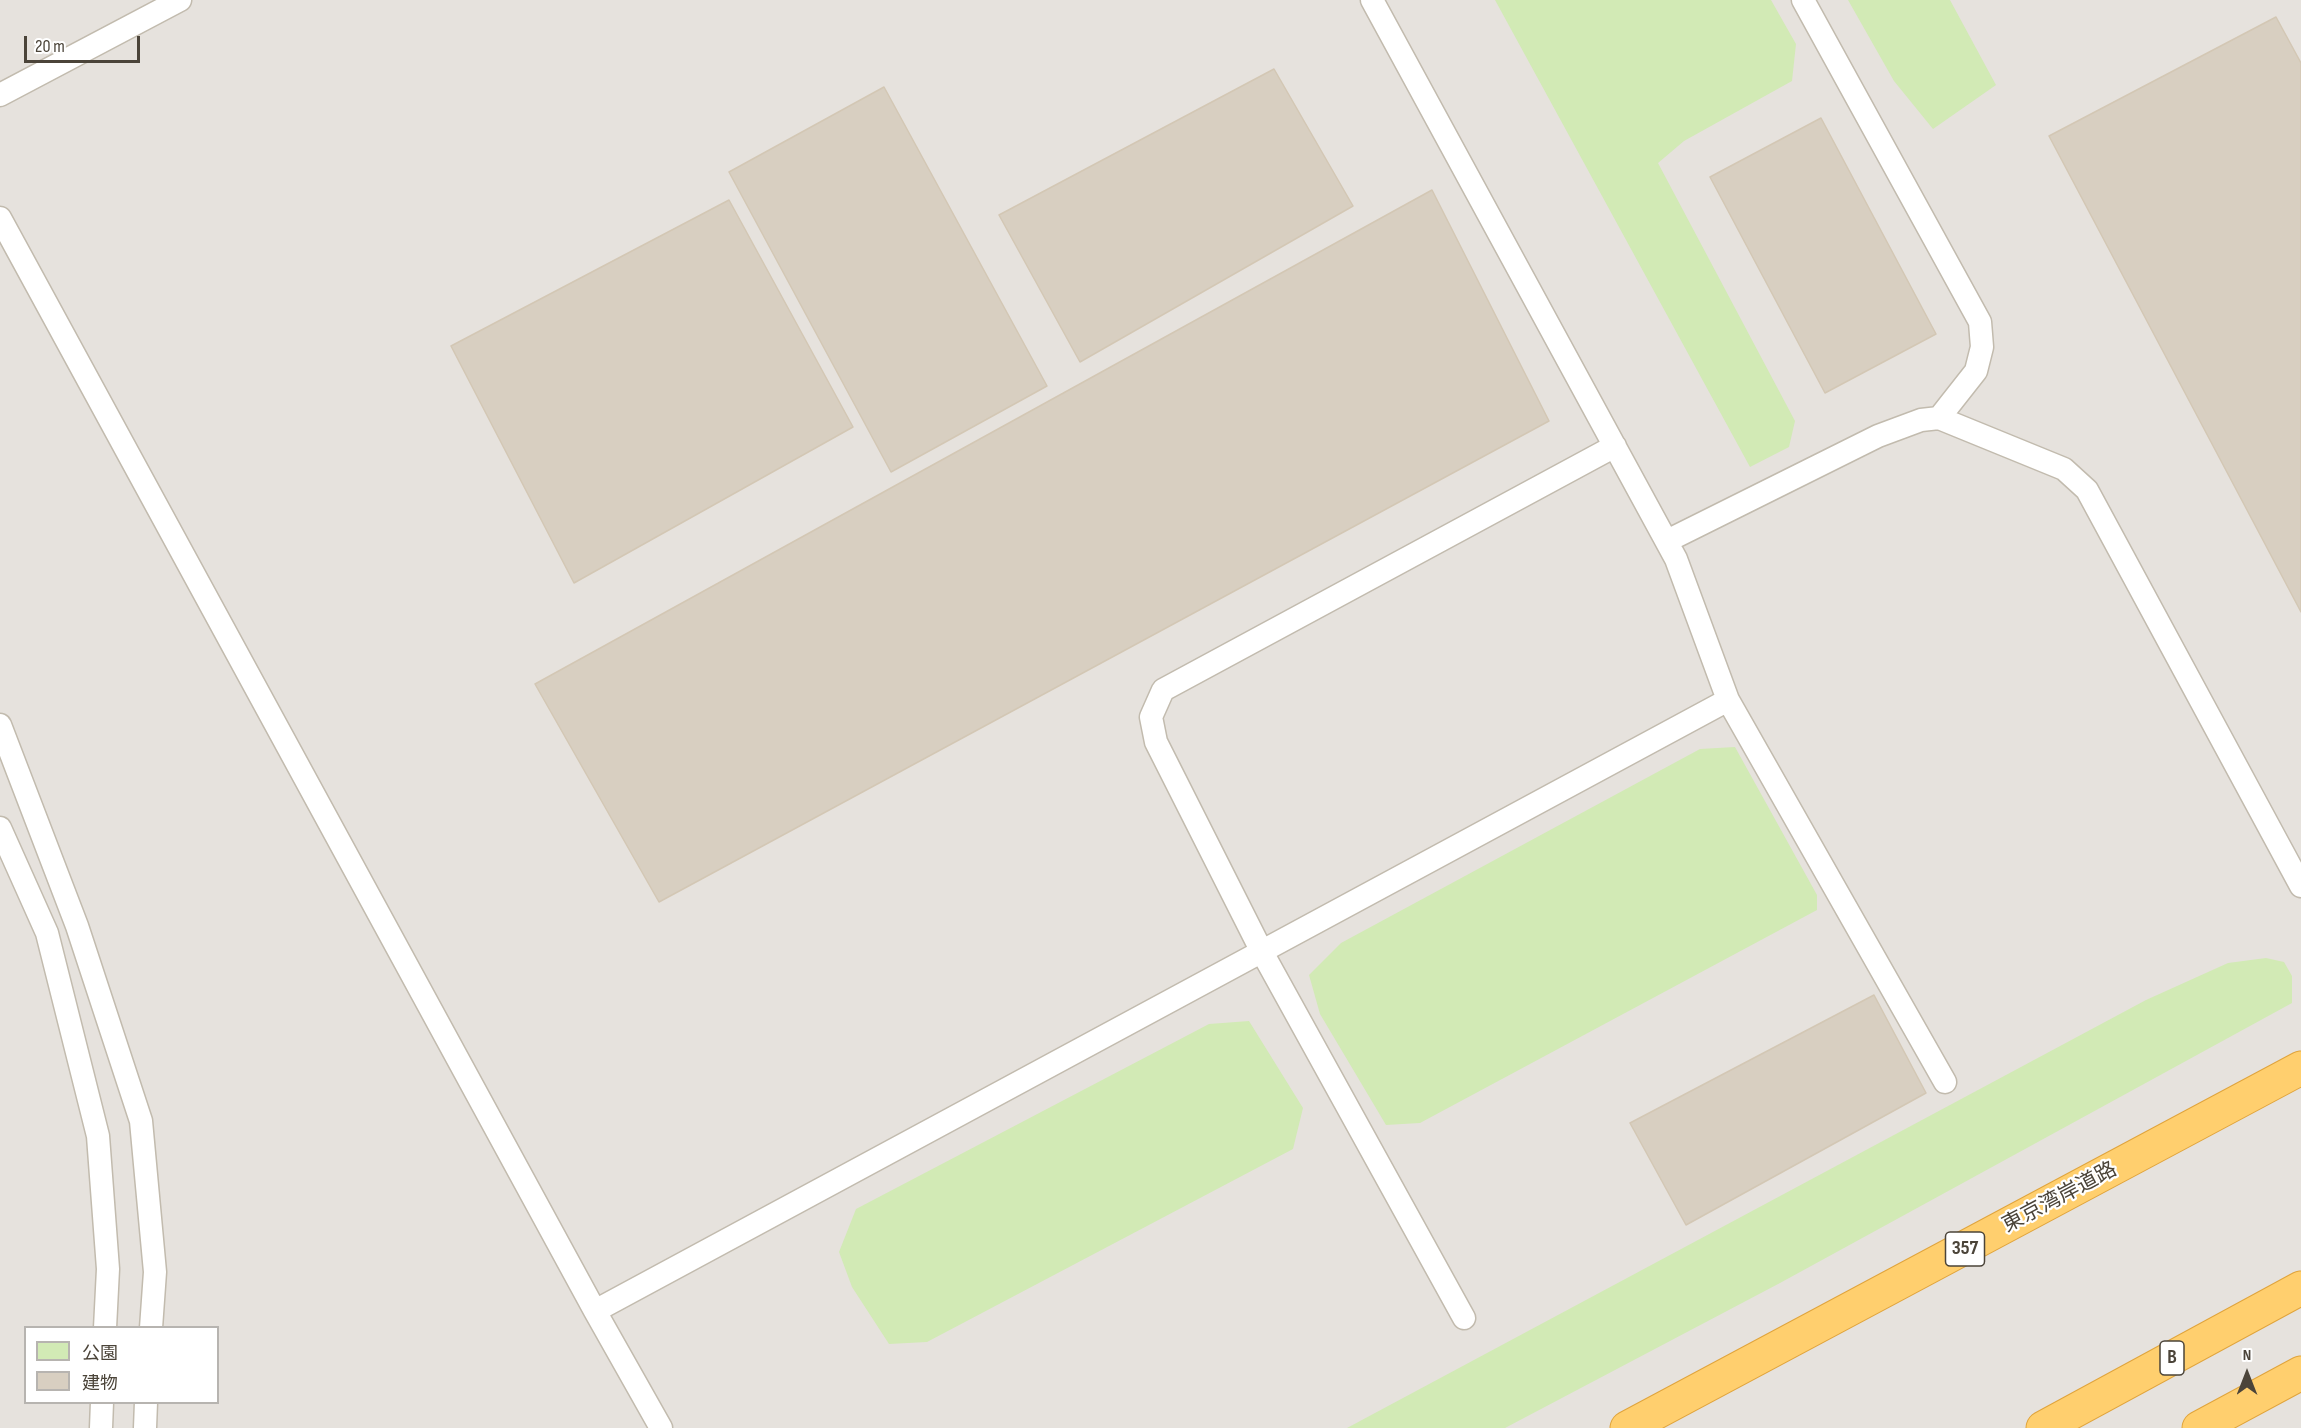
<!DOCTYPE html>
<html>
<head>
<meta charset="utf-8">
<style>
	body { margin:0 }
	#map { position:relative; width:2301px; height:1428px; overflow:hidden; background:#f6f3ec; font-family:"Sofia Sans Condensed","Noto Sans JP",sans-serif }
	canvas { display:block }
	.legend { position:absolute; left:24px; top:1326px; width:195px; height:78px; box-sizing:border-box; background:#fff; border:2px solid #b7b4b0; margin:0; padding:8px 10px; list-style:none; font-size:18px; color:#4b4439 }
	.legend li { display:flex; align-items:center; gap:12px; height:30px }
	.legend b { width:30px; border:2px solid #b7b4b0 }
	.north { position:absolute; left:2217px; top:1344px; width:60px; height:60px; -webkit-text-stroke:4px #fff; paint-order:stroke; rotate:0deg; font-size:16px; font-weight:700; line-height:24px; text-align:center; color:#4b4439 }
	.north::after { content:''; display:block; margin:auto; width:21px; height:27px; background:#4b4439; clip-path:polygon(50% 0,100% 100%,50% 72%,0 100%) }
	.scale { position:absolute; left:24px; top:36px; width:116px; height:27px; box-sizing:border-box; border:3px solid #4b4439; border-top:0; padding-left:8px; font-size:18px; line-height:21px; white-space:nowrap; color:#4b4439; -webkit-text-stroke:4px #fff; paint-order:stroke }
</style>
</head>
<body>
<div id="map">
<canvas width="2301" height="1428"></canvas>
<ul class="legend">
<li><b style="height:16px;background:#d2eab5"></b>公園</li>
<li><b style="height:16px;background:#d8cfc1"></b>建物</li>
</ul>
<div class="north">N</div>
<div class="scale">20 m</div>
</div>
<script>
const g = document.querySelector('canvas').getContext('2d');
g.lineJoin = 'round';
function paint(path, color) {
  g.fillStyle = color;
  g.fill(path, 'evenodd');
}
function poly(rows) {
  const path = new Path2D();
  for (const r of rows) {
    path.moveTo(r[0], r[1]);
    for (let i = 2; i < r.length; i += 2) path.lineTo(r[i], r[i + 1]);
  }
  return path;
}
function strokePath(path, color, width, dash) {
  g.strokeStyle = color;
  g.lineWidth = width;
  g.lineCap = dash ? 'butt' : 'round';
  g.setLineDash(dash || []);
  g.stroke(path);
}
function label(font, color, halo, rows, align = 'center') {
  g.font = font + ' "Sofia Sans Condensed","Noto Sans JP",sans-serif';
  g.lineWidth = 4.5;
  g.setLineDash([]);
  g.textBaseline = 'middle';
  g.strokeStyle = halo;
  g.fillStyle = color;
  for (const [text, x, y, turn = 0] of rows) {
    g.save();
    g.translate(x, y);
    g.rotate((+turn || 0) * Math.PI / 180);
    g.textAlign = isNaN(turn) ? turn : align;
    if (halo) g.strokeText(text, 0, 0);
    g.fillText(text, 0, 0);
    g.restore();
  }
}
paint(poly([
	[0,0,2301,0,2301,1428,0,1428],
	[26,1328,218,1328,218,1402,26,1402]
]), '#e6e2dd');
paint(poly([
	[1495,0,1771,0,1796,44,1792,81,1684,141,1658,163,1795,421,1789,447,1750,467],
	[1848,0,1950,0,1996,85,1933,129,1894,81],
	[1735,747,1817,895,1817,910,1420,1123,1386,1125,1320,1014,1309,975,1341,943,1700,749],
	[2266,958,2284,962,2292,976,2292,1003,1780,1283,1505,1428,1347,1428,2146,1000,2228,963],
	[1249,1021,1303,1108,1293,1149,927,1342,889,1344,852,1287,839,1252,856,1209,1209,1024]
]), '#d2eab5');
const building = poly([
	[2276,17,2301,63,2301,612,2049,136,2276,17],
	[1274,69,1353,206,1080,362,999,215,1274,69],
	[884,87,1047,386,891,472,729,172,884,87],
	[1821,118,1936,334,1825,393,1710,177,1821,118],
	[1432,190,1549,421,659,902,535,684,1432,190],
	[729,200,853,427,574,583,451,346,729,200],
	[1874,995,1926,1093,1686,1225,1630,1123,1874,995]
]);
paint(building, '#d8cfc1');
strokePath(building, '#d3c7b4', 1.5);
const lane = poly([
	[1372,0,1676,559,1728,700,1945,1082],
	[1803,0,1980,322,1982,347,1976,371,1939,418],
	[0,95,180,0],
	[0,218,595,1311,661,1428],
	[1667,541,1878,436,1921,420,1939,418,2064,469,2087,490,2301,886],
	[0,725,77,926,141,1121,155,1272,151,1328],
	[0,828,47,933,98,1136,108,1269,105,1328],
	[595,1311,1728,700],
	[1464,1318,1262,952,1156,742,1151,717,1163,690,1615,446],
	[101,1428,102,1402],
	[145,1428,146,1402]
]);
const highway = poly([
	[1627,1428,2301,1068],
	[2043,1428,2301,1288],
	[2199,1428,2301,1373]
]);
strokePath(lane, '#c2bbae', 25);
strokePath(highway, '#e0a43c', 35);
strokePath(lane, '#fff', 22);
strokePath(highway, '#ffcf6e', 33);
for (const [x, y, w] of [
	[1965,1249,39],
	[2172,1358,24]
]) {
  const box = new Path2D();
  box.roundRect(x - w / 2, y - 17, w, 34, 4.5);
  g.fillStyle = '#fff';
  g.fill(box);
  strokePath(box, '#4b4439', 1.5);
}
label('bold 20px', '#4b4439', null, [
	["357",1965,1249],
	["B",2172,1358]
]);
label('21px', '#4b4439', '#fff', [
	["東京湾岸道路",2060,1198,-28]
]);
</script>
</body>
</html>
